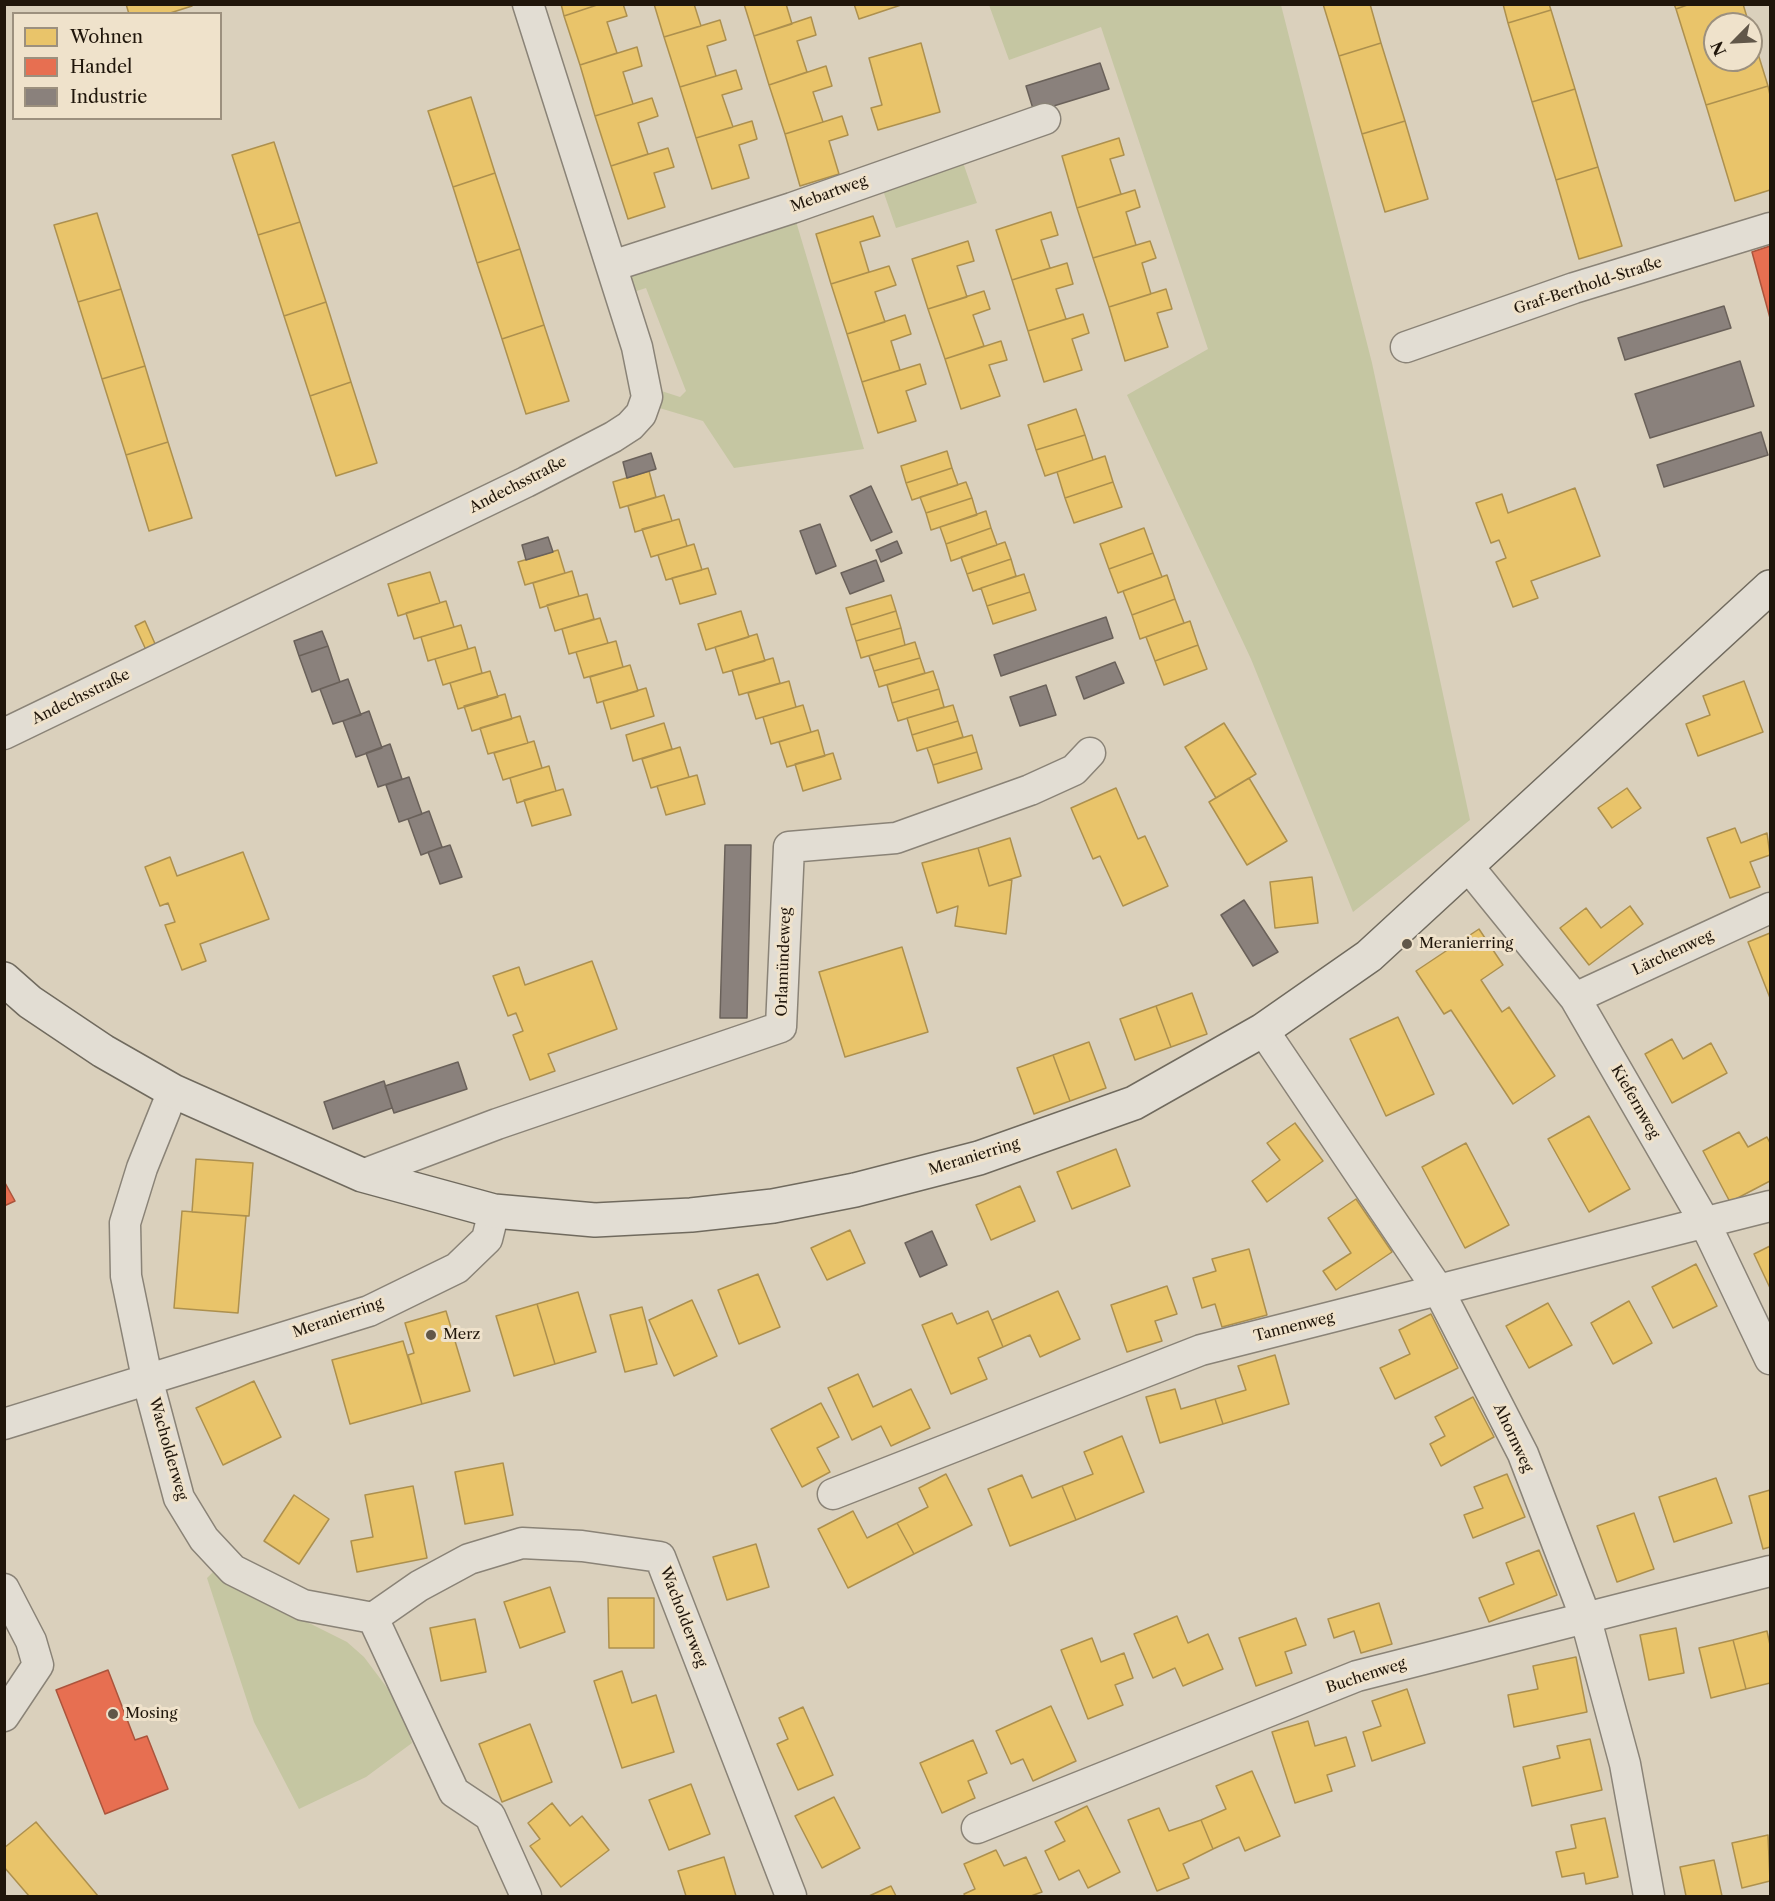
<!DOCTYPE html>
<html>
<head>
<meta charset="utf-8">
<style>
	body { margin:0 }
	#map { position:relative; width:1775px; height:1901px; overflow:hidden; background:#dad0bc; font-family:"Libre Caslon Text",serif }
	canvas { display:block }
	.frame { position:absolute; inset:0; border:6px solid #20160b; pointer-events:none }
	.legend { position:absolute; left:12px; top:12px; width:210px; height:108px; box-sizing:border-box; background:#efe2cb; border:2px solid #9c907e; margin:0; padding:8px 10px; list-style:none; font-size:18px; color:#20160b }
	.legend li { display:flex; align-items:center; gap:12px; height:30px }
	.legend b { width:30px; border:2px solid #9c907e }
	.north { position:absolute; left:1703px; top:12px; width:60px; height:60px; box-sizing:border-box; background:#efe2cb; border:2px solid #9c907e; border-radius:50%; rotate:246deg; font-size:16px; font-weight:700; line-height:24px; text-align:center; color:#20160b }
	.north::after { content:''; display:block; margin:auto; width:21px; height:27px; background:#615749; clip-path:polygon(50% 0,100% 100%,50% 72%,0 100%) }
</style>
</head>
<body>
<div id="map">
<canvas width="1775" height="1901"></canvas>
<div class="frame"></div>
<ul class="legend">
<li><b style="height:16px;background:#e9c46a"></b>Wohnen</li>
<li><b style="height:16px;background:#e76f51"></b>Handel</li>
<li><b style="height:16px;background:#8a817c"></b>Industrie</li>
</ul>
<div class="north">N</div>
</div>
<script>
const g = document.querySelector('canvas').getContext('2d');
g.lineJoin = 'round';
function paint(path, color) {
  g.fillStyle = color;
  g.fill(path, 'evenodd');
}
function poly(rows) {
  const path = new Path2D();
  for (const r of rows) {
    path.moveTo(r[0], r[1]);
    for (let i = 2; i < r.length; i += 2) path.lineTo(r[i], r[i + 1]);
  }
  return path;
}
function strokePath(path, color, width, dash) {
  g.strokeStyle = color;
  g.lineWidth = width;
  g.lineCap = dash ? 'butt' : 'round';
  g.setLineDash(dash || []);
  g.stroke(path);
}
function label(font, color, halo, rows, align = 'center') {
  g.font = font + ' "Libre Caslon Text",serif';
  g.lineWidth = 6;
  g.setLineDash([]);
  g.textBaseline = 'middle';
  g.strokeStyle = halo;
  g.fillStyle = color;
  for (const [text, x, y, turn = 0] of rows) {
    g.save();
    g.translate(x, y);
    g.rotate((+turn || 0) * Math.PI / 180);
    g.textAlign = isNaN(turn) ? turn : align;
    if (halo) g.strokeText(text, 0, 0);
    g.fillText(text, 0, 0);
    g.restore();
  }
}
paint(poly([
	[989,5,1281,5,1372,363,1470,820,1353,912,1251,659,1127,395,1208,349,1101,27,1009,60],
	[958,148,977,203,896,228,878,176],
	[792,208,864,449,734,468,703,421,646,404,646,386,680,397,686,391,646,288,621,296,612,266],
	[214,1571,265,1601,347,1642,364,1657,391,1693,405,1720,412,1743,366,1777,299,1809,254,1722,207,1578]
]), '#c5c6a2');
const homes = poly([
	[126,4,191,4,192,6,167,14,129,14,126,4],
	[561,4,600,4,564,16,561,4],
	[600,4,623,4,627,16,607,22,617,53,580,65,564,16,600,4],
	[654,4,694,4,701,26,664,37,654,4],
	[744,4,786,4,792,24,754,36,744,4],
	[854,4,904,4,859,19,854,4],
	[1323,4,1370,4,1381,43,1339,56,1323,4],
	[1503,4,1549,4,1551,10,1508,23,1503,4],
	[1674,4,1690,4,1676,9,1674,4],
	[1690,4,1743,4,1749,24,1715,24,1715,60,1751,60,1751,31,1768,86,1706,105,1676,9,1690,4],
	[1551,10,1575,89,1532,102,1508,23,1551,10],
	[811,17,816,35,797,41,807,72,769,85,754,36,811,17],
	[720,20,726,40,707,46,716,76,680,87,664,37,720,20],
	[921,43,940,112,878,130,871,108,882,105,869,58,921,43],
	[1381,43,1405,121,1362,134,1339,56,1381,43],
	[637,47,642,66,623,72,633,104,595,116,580,65,637,47],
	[826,66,832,86,813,92,823,122,785,134,769,85,826,66],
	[736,70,742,89,722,95,733,127,696,138,680,87,736,70],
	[1768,86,1770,95,1770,190,1735,201,1706,105,1768,86],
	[1575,89,1598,167,1556,180,1532,102,1575,89],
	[471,97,495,173,453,187,428,111,471,97],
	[652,98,658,116,638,123,648,154,611,166,595,116,652,98],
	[842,116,848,135,829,141,839,174,800,186,785,134,842,116],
	[752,121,757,139,739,145,749,178,712,189,696,138,752,121],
	[1405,121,1428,199,1385,212,1362,134,1405,121],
	[1119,138,1124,155,1110,159,1121,194,1077,208,1062,156,1119,138],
	[274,142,300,222,258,235,232,155,274,142],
	[668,148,674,167,654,173,665,207,628,219,611,166,668,148],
	[1598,167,1622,246,1579,259,1556,180,1598,167],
	[495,173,520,249,477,263,453,187,495,173],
	[1135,190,1140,207,1126,212,1136,245,1093,258,1077,208,1135,190],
	[1051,212,1058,235,1041,240,1050,268,1012,280,996,230,1051,212],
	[97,213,121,289,78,302,54,225,97,213],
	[873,216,880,236,860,242,869,272,831,284,816,234,873,216],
	[300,222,326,302,284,316,258,235,300,222],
	[968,241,974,261,957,266,967,297,928,309,912,259,968,241],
	[1150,241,1156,258,1142,263,1151,294,1109,307,1093,258,1150,241],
	[520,249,544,325,502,339,477,263,520,249],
	[1067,263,1073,284,1056,289,1066,319,1028,331,1012,280,1067,263],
	[889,266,896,285,875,292,885,322,847,334,831,284,889,266],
	[121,289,145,366,102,379,78,302,121,289],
	[1166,289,1172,309,1157,313,1168,347,1125,361,1109,307,1166,289],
	[984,291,990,309,973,315,984,346,945,359,928,309,984,291],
	[326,302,351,382,310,396,284,316,326,302],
	[1083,314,1089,333,1072,339,1082,370,1044,382,1028,331,1083,314],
	[905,315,911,334,891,341,900,370,862,382,847,334,905,315],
	[544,325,569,401,526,414,502,339,544,325],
	[1001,341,1007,360,989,365,1000,396,961,409,945,359,1001,341],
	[920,364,926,384,906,391,916,421,878,433,862,382,920,364],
	[145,366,168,442,126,455,102,379,145,366],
	[351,382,377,463,336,476,310,396,351,382],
	[1076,409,1085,435,1036,450,1028,425,1076,409],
	[1085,435,1093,460,1045,476,1036,450,1085,435],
	[168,442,192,518,149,531,126,455,168,442],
	[947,451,952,468,906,483,901,466,947,451],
	[1105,456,1113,482,1065,498,1057,472,1105,456],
	[952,468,958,485,912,500,906,483,952,468],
	[649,471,656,497,620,508,613,482,649,471],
	[966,482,972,498,926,513,920,497,966,482],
	[1113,482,1122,507,1074,523,1065,498,1113,482],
	[1575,488,1600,556,1531,581,1538,598,1513,607,1496,562,1506,558,1499,540,1491,543,1476,503,1502,494,1508,513,1575,488],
	[664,495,672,521,635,532,628,506,664,495],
	[972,498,977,515,931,530,926,513,972,498],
	[986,511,991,528,946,544,940,527,986,511],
	[679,519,687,546,651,557,642,529,679,519],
	[991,528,997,545,951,561,946,544,991,528],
	[1144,528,1153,553,1109,569,1100,544,1144,528],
	[1005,542,1011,559,967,574,961,557,1005,542],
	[694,544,702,570,666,580,658,555,694,544],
	[558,550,565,573,525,585,518,562,558,550],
	[1153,553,1162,577,1118,593,1109,569,1153,553],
	[1011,559,1016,576,973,591,967,574,1011,559],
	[708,568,716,594,680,604,672,578,708,568],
	[572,571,579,596,540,608,533,583,572,571],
	[430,572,440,603,398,616,388,584,430,572],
	[1024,574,1030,592,987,606,981,588,1024,574],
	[1167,575,1175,599,1132,615,1123,591,1167,575],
	[1030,592,1036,610,993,624,987,606,1030,592],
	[587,594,594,619,555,631,547,605,587,594],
	[891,595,896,611,851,625,846,608,891,595],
	[1175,599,1184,623,1140,639,1132,615,1175,599],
	[446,601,454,627,414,639,406,613,446,601],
	[741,611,749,637,706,650,698,624,741,611],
	[896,611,901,628,856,641,851,625,896,611],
	[600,618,608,643,569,654,562,629,600,618],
	[145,621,156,646,146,650,135,626,145,621],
	[1190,621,1198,645,1155,661,1146,637,1190,621],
	[461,625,468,649,428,661,421,637,461,625],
	[901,628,905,645,861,658,856,641,901,628],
	[757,634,765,661,723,673,715,647,757,634],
	[616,641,623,667,584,678,576,652,616,641],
	[915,642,920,658,874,671,869,656,915,642],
	[1198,645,1207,669,1164,685,1155,661,1198,645],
	[475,647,482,673,443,685,435,659,475,647],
	[773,658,780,683,739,695,732,670,773,658],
	[920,658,925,673,879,687,874,671,920,658],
	[630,665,638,691,597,703,590,677,630,665],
	[490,671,498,697,458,709,450,683,490,671],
	[933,671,939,689,892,703,887,685,933,671],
	[789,681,796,707,756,719,748,693,789,681],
	[1744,681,1763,732,1698,756,1686,724,1710,715,1703,696,1744,681],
	[646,688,654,716,611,729,603,701,646,688],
	[939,689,944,707,898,721,892,703,939,689],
	[505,694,512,719,472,731,464,706,505,694],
	[803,705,811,732,771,744,763,717,803,705],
	[953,705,958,721,912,735,907,718,953,705],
	[520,716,528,743,488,754,480,728,520,716],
	[958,721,963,737,917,751,912,735,958,721],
	[664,723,672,749,633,761,626,735,664,723],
	[1224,723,1256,774,1216,798,1185,747,1224,723],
	[818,730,825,756,787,767,779,742,818,730],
	[972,735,977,752,933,765,927,748,972,735],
	[534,741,542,768,503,780,494,753,534,741],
	[680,747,689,777,651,788,642,759,680,747],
	[977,752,982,769,938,783,933,765,977,752],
	[833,753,841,779,803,791,795,764,833,753],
	[549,766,556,791,517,803,510,778,549,766],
	[697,775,705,804,666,815,657,786,697,775],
	[1249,778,1287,841,1247,865,1209,802,1249,778],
	[1116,788,1138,839,1145,836,1168,886,1123,906,1100,856,1093,859,1071,808,1116,788],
	[1627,788,1641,808,1612,828,1598,808,1627,788],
	[563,789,571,815,532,826,524,800,563,789],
	[1735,828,1741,843,1767,833,1770,855,1750,862,1760,887,1730,898,1707,838,1735,828],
	[1010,838,1021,876,989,886,978,848,1010,838],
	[978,848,989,886,1012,879,1006,934,955,926,958,906,937,913,922,863,978,848],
	[243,852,269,919,200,944,206,961,182,970,165,925,175,922,168,903,160,906,145,867,170,857,177,876,243,852],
	[1312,877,1318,923,1275,928,1270,882,1312,877],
	[1630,906,1643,924,1589,965,1560,928,1586,908,1601,928,1630,906],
	[1479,929,1503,965,1481,980,1502,1012,1509,1007,1555,1076,1513,1104,1451,1010,1444,1014,1416,971,1479,929],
	[1770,933,1770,998,1748,942,1770,933],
	[902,947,928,1032,845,1057,819,972,902,947],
	[592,961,617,1029,548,1054,555,1071,530,1080,513,1035,523,1031,516,1013,508,1016,493,976,519,967,525,985,592,961],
	[1192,993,1207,1034,1171,1047,1156,1006,1192,993],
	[1156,1006,1171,1047,1135,1060,1120,1019,1156,1006],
	[1398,1017,1434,1094,1386,1116,1350,1039,1398,1017],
	[1672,1039,1683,1059,1711,1043,1727,1073,1672,1103,1645,1054,1672,1039],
	[1089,1042,1106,1088,1070,1101,1053,1055,1089,1042],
	[1053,1055,1070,1101,1034,1114,1017,1068,1053,1055],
	[1589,1116,1630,1189,1589,1212,1548,1139,1589,1116],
	[1295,1123,1323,1161,1267,1202,1252,1181,1280,1160,1267,1143,1295,1123],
	[1739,1132,1748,1147,1767,1137,1770,1143,1770,1181,1730,1202,1703,1151,1739,1132],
	[1466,1143,1509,1225,1465,1248,1422,1167,1466,1143],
	[1116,1149,1130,1186,1072,1209,1057,1172,1116,1149],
	[196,1159,253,1163,249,1216,192,1212,196,1159],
	[1020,1186,1035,1221,991,1240,976,1205,1020,1186],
	[1356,1199,1392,1252,1336,1290,1323,1271,1351,1253,1328,1218,1356,1199],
	[182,1211,246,1216,238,1313,174,1308,182,1211],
	[850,1230,865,1263,827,1280,811,1248,850,1230],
	[1770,1246,1770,1288,1754,1254,1770,1246],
	[1249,1249,1267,1315,1222,1327,1215,1304,1202,1308,1193,1278,1216,1271,1212,1259,1249,1249],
	[1696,1264,1717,1306,1673,1328,1652,1287,1696,1264],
	[758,1274,780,1327,739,1344,718,1290,758,1274],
	[1167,1286,1177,1314,1155,1321,1162,1341,1127,1352,1111,1305,1167,1286],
	[1058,1291,1080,1339,1040,1357,1030,1335,1003,1347,992,1320,1058,1291],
	[578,1292,596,1352,555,1364,537,1304,578,1292],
	[692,1300,717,1356,674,1376,649,1320,692,1300],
	[1629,1301,1652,1343,1613,1364,1591,1323,1629,1301],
	[1548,1303,1572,1345,1529,1368,1506,1326,1548,1303],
	[537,1304,555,1364,514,1376,496,1316,537,1304],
	[642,1307,657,1364,625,1372,610,1315,642,1307],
	[446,1311,470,1391,422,1404,408,1355,414,1353,405,1323,446,1311],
	[988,1311,1003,1347,978,1358,987,1379,951,1394,922,1325,952,1313,957,1324,988,1311],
	[1431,1314,1458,1368,1395,1399,1380,1368,1410,1354,1399,1330,1431,1314],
	[403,1341,422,1404,350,1424,332,1360,403,1341],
	[1275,1355,1289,1404,1223,1424,1215,1399,1246,1390,1238,1366,1275,1355],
	[858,1374,873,1407,911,1389,930,1428,891,1446,881,1426,852,1440,828,1388,858,1374],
	[254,1381,281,1437,223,1465,196,1408,254,1381],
	[1175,1389,1181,1409,1215,1399,1223,1424,1160,1443,1146,1397,1175,1389],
	[1473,1397,1494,1437,1441,1466,1430,1444,1445,1436,1435,1417,1473,1397],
	[821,1403,839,1437,817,1448,830,1472,802,1487,771,1429,821,1403],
	[1122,1436,1144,1492,1076,1520,1062,1486,1093,1474,1084,1452,1122,1436],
	[503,1463,513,1515,465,1524,455,1472,503,1463],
	[946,1474,972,1525,914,1554,897,1523,928,1507,919,1488,946,1474],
	[1507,1474,1525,1517,1473,1538,1464,1515,1483,1508,1474,1487,1507,1474],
	[1022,1475,1032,1498,1062,1486,1076,1520,1010,1546,988,1489,1022,1475],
	[1716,1478,1732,1523,1674,1542,1659,1497,1716,1478],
	[413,1486,427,1558,357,1572,351,1541,373,1537,365,1495,413,1486],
	[1770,1490,1770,1547,1763,1549,1749,1496,1770,1490],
	[294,1495,329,1519,299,1564,264,1541,294,1495],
	[853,1511,867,1538,897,1523,914,1554,848,1588,818,1529,853,1511],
	[1634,1513,1654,1569,1617,1582,1597,1526,1634,1513],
	[756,1544,769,1587,727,1600,713,1557,756,1544],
	[1539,1550,1557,1595,1489,1622,1479,1598,1514,1584,1506,1563,1539,1550],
	[550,1587,565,1632,520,1648,504,1602,550,1587],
	[608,1598,654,1598,654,1648,609,1648,608,1598],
	[1379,1603,1392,1644,1361,1653,1354,1631,1334,1638,1328,1619,1379,1603],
	[1177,1616,1188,1643,1208,1634,1223,1669,1183,1686,1175,1668,1153,1678,1134,1634,1177,1616],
	[1296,1618,1306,1645,1285,1652,1292,1673,1256,1686,1239,1638,1296,1618],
	[475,1619,486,1672,441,1681,430,1628,475,1619],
	[1676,1628,1684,1673,1649,1680,1640,1635,1676,1628],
	[1767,1631,1770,1645,1770,1683,1746,1689,1733,1640,1767,1631],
	[1092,1638,1101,1662,1124,1653,1133,1678,1115,1685,1123,1705,1088,1719,1061,1650,1092,1638],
	[1733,1640,1746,1689,1711,1698,1699,1648,1733,1640],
	[1576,1657,1587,1712,1514,1727,1508,1695,1538,1689,1533,1666,1576,1657],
	[622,1671,632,1703,656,1695,674,1752,622,1768,594,1681,622,1671],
	[1407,1689,1425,1743,1372,1761,1363,1732,1381,1726,1372,1701,1407,1689],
	[1051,1706,1076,1761,1033,1781,1023,1759,1011,1764,996,1731,1051,1706],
	[803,1707,833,1775,798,1790,777,1744,788,1739,779,1718,803,1707],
	[1308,1721,1315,1746,1346,1737,1355,1766,1327,1775,1332,1791,1295,1803,1272,1732,1308,1721],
	[530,1724,552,1782,502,1802,479,1744,530,1724],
	[1590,1739,1602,1790,1532,1806,1523,1767,1560,1758,1557,1746,1590,1739],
	[973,1740,987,1773,968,1781,975,1798,942,1813,920,1763,973,1740],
	[1252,1771,1280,1836,1245,1851,1239,1837,1213,1849,1201,1820,1226,1809,1216,1786,1252,1771],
	[691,1784,710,1834,669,1850,649,1800,691,1784],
	[834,1797,860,1848,822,1868,795,1816,834,1797],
	[552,1803,570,1826,582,1816,609,1850,561,1887,530,1846,540,1839,528,1823,552,1803],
	[1087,1806,1120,1872,1088,1888,1079,1870,1059,1880,1045,1851,1065,1841,1055,1822,1087,1806],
	[1159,1808,1169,1831,1201,1820,1213,1849,1183,1864,1189,1878,1157,1891,1128,1820,1159,1808],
	[1605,1818,1618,1877,1586,1884,1584,1873,1562,1877,1556,1852,1576,1848,1571,1825,1605,1818],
	[36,1822,98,1896,29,1896,4,1867,4,1848,36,1822],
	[1768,1835,1770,1881,1742,1888,1732,1843,1768,1835],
	[996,1850,1004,1866,1026,1857,1042,1892,1031,1896,965,1896,964,1894,975,1889,964,1864,996,1850],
	[724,1857,736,1896,686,1896,678,1871,724,1857],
	[1714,1860,1722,1896,1686,1896,1680,1867,1714,1860],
	[891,1886,896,1896,869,1896,891,1886]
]);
paint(homes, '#e9c46a');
strokePath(homes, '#ad904e', 1.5);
const shops = poly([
	[1770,246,1770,318,1752,252,1770,246],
	[4,1181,15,1201,4,1206,4,1181],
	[108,1670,135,1740,147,1736,168,1789,105,1814,56,1690,108,1670]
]);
paint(shops, '#e76f51');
strokePath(shops, '#ab543c', 1.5);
const industry = poly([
	[1100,63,1109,89,1034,112,1026,86,1100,63],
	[1724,306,1731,328,1625,360,1618,338,1724,306],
	[1740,361,1754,406,1650,438,1635,394,1740,361],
	[1761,432,1768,455,1664,487,1657,465,1761,432],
	[651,453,656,469,627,478,623,462,651,453],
	[871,486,892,532,871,541,850,496,871,486],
	[820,524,836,566,816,574,800,531,820,524],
	[548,537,553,552,526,560,522,545,548,537],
	[897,541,902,553,881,562,876,550,897,541],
	[876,560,884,581,850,594,841,573,876,560],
	[1106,617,1113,638,1001,676,994,655,1106,617],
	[322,631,328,646,299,656,294,641,322,631],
	[328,646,340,682,312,692,299,656,328,646],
	[1115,662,1124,683,1084,699,1076,677,1115,662],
	[348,679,361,715,333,724,320,689,348,679],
	[1046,685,1056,715,1020,726,1010,697,1046,685],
	[369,711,382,748,356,757,343,721,369,711],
	[390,744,402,779,378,787,366,753,390,744],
	[409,777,422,814,399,822,386,785,409,777],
	[429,811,442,847,421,855,408,819,429,811],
	[450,845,462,877,440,884,428,852,450,845],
	[725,845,751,845,747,1018,720,1018,725,845],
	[1244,900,1278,952,1253,966,1221,915,1244,900],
	[458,1062,467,1089,394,1113,385,1086,458,1062],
	[384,1081,392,1108,333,1129,324,1102,384,1081],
	[932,1231,947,1265,920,1277,905,1243,932,1231]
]);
paint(industry, '#8a817c');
strokePath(industry, '#6a615a', 1.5);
const street = poly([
	[612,266,792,208,1045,119],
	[1406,347,1574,288,1770,228],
	[4,734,526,482,613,437,630,426,641,414,647,397,637,347,528,4],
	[1467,865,1575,998,1704,1221,1770,1359],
	[1575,998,1770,908],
	[1263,1030,1439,1291,1523,1454,1585,1616,1625,1764,1649,1896],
	[173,1091,142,1168,125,1223,126,1276,147,1378,179,1498,204,1539,233,1570,303,1605,373,1618],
	[362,1175,497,1124,781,1027,789,847,896,838,1030,790,1074,770,1090,753],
	[4,1424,369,1311,457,1268,487,1239,494,1211],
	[833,1494,1201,1350,1770,1206],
	[4,1589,31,1641,38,1665,4,1716],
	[977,1828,1357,1676,1770,1571],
	[526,1896,490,1816,454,1792,373,1618,419,1586,469,1559,522,1543,582,1546,660,1557,791,1896]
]);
const secondary = poly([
	[4,979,30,1002,103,1051,173,1091,362,1175,494,1211,595,1220,691,1215,773,1206,855,1190,979,1158,1134,1103,1263,1030,1369,956,1770,587]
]);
strokePath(street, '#8a8377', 33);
strokePath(secondary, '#706a5e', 36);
strokePath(street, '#e2ddd3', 30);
strokePath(secondary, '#e2ddd3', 33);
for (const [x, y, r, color] of [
	[1407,944,6,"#615749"],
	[431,1335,6,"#615749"],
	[113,1714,6,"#615749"]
]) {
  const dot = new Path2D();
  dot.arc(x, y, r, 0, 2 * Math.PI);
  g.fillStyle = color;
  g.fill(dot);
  strokePath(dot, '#efe2cb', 2);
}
label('15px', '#20160b', '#efe2cb', [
	["Mebartweg",829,194,-20],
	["Graf-Berthold-Straße",1588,286,-18],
	["Andechsstraße",518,485,-27],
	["Andechsstraße",81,697,-26],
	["Lärchenweg",1673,953,-25],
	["Orlamündeweg",784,962,-88],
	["Kiefernweg",1635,1102,60],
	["Meranierring",974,1157,-17],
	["Meranierring",338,1318,-19],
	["Tannenweg",1294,1327,-14],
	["Ahornweg",1513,1438,65],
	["Wacholderweg",168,1449,74],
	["Wacholderweg",683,1617,69],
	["Buchenweg",1366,1676,-18]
]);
label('15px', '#20160b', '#efe2cb', [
	["Meranierring",1419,944],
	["Merz",443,1335],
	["Mosing",125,1714]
], 'left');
</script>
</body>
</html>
